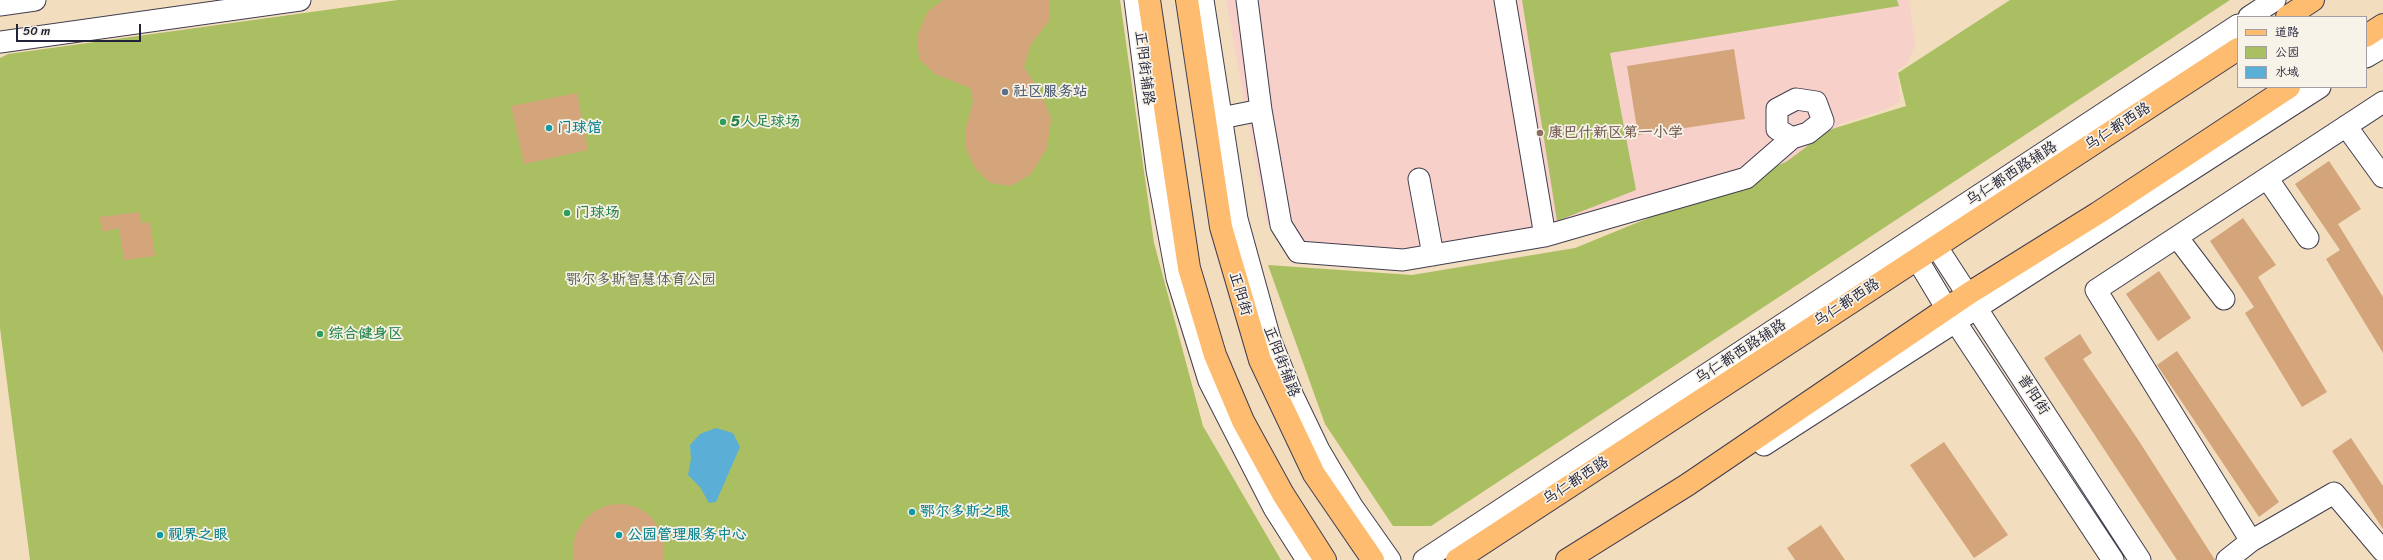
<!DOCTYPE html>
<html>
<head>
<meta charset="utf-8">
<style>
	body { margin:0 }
	#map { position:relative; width:2383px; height:560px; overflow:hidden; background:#f2ddbe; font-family:Sriracha,"LXGW WenKai TC",sans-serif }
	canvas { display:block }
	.legend { position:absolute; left:2237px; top:16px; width:130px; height:72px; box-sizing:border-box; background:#f7f3e8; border:1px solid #a29fa3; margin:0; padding:5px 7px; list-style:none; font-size:12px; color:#22223b }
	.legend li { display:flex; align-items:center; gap:8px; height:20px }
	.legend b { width:20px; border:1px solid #a29fa3 }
	.scale { position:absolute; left:16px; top:24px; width:125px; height:18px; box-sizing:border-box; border:2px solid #22223b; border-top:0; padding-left:5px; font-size:12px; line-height:14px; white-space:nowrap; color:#22223b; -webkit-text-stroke:3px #f7f3e8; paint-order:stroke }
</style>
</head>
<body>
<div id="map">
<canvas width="2383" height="560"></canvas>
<ul class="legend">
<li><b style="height:5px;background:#fdbc70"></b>道路</li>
<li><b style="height:11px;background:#aabe62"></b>公园</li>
<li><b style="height:11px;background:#5bafd7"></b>水域</li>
</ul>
<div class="scale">50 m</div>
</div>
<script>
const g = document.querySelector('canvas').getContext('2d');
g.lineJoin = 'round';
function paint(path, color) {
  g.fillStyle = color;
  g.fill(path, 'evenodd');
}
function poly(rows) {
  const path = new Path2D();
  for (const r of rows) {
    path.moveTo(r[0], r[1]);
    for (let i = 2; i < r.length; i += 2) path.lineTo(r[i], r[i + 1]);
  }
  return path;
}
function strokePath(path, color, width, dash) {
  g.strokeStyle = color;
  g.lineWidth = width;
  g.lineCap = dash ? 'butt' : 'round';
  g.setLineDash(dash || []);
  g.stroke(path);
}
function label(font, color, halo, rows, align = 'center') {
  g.font = font + ' Sriracha,"LXGW WenKai TC",sans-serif';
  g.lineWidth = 3.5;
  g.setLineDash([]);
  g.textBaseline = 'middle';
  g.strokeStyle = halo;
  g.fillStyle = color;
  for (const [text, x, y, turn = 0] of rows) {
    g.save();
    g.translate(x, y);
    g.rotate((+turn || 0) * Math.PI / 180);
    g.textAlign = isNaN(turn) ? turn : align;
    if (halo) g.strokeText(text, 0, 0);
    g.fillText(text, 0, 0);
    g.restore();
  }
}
paint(poly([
	[1226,0,1909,0,1915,45,1907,64,1897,70,1900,101,1888,108,1840,124,1821,142,1771,174,1408,269,1287,255,1266,221]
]), '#f7d0ca');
paint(poly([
	[398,0,1120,0,1154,243,1203,426,1281,560,30,560,0,328,0,58,8,54],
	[1522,0,1897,0,1899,6,1610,53,1636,190,1557,221],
	[2010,0,2230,0,1431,526,1393,526,1325,424,1268,265,1412,275,1575,248,1786,162,1829,130,1906,106,1898,73]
]), '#aabe62');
paint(poly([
	[716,428,733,433,740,447,716,502,709,503,700,487,688,475,691,459,690,445,700,434]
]), '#5bafd7');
paint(poly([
	[943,0,1049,0,1049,21,1031,44,1024,67,1042,95,1051,119,1047,148,1031,174,1011,186,990,183,975,168,965,146,966,127,973,101,970,88,935,74,919,59,917,36,928,11],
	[1734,49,1745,119,1638,135,1627,66],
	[577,93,588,150,524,164,511,106],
	[2329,161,2361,209,2338,224,2383,297,2383,353,2326,259,2340,250,2295,184],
	[140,212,141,223,150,222,155,256,124,260,119,228,103,232,99,217],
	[2243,218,2276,265,2258,277,2327,392,2302,407,2245,313,2254,307,2210,241],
	[2159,271,2191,318,2158,341,2126,294],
	[2080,334,2092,353,2083,359,2137,438,2215,560,2177,560,2044,358],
	[2177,351,2279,502,2259,517,2157,365],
	[2351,438,2383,486,2383,529,2332,451],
	[1944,442,2008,535,1974,558,1910,465],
	[623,504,637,507,649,515,658,526,663,539,664,560,574,560,573,544,577,531,585,519,596,510,609,505],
	[1821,525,1845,560,1795,560,1787,548]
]), '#d4a57a');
const minor = poly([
	[1135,0,1157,170,1177,278,1209,381,1274,508,1307,560],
	[1203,0,1237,219,1270,339,1293,396,1319,450,1352,506,1390,560],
	[1247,0,1261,110],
	[1505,0,1545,236],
	[0,5,35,0],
	[2249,17,2275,0],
	[0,42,300,0],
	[2366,57,2383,47],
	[1221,118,1261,110,1281,225,1298,252,1403,260,1545,236,1746,178,1792,138,1808,133,1823,121,1816,102,1796,99,1777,109,1777,129,1792,138],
	[2346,126,2383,177],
	[2267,178,2308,238],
	[1419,179,1433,255],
	[1927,232,2140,560],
	[2177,237,2224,299],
	[1908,244,1947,309,2113,560],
	[1764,445,2320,87],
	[2251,541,2096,290,2383,102],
	[1424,560,2238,25],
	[2227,560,2251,541,2334,493,2383,551]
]);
const major = poly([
	[1149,0,1189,268,1215,355,1243,421,1283,494,1325,560],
	[1187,0,1221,227,1260,360,1314,474,1373,560],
	[2287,17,2313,0],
	[2366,36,2383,25],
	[1457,560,2238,49],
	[1567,560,1687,485,1968,294,2098,213,2289,87]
]);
strokePath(minor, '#413e4f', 23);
strokePath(major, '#413e4f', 24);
strokePath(minor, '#fff', 21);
strokePath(major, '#fdbc70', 22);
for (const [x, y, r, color] of [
	[1005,92,4,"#5c6f8a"],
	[723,122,4,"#2e9e5b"],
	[549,128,4,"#0f9aa8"],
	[1540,133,4,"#8d6e63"],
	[567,213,4,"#2e9e5b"],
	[320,334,4,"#2e9e5b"],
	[912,512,4,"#0f9aa8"],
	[160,535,4,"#0f9aa8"],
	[619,535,4,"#0f9aa8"]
]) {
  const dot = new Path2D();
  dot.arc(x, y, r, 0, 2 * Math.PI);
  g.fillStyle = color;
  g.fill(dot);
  strokePath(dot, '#f7f3e8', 1.5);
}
label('15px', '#22223b', '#f7f3e8', [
	["正阳街辅路",1144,68,83],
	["乌仁都西路",2118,127,-33],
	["乌仁都西路辅路",2012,174,-33],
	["正阳街",1240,294,73],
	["乌仁都西路",1847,303,-33],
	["乌仁都西路辅路",1741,352,-33],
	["正阳街辅路",1281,362,69],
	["普阳街",2033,395,57],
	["乌仁都西路",1576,481,-33]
]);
label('bold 15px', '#4e5e75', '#f7f3e8', [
	["社区服务站",1013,92]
], 'left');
label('bold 15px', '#27864d', '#f7f3e8', [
	["5人足球场",731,122],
	["门球场",575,213],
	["综合健身区",328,334]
], 'left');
label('bold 15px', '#0d838f', '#f7f3e8', [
	["门球馆",557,128],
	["鄂尔多斯之眼",920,512],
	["视界之眼",168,535],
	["公园管理服务中心",627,535]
], 'left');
label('bold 15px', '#785e54', '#f7f3e8', [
	["康巴什新区第一小学",1548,133]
], 'left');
label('15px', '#525949', '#f7f3e8', [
	["鄂尔多斯智慧体育公园",641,280]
]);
</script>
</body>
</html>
